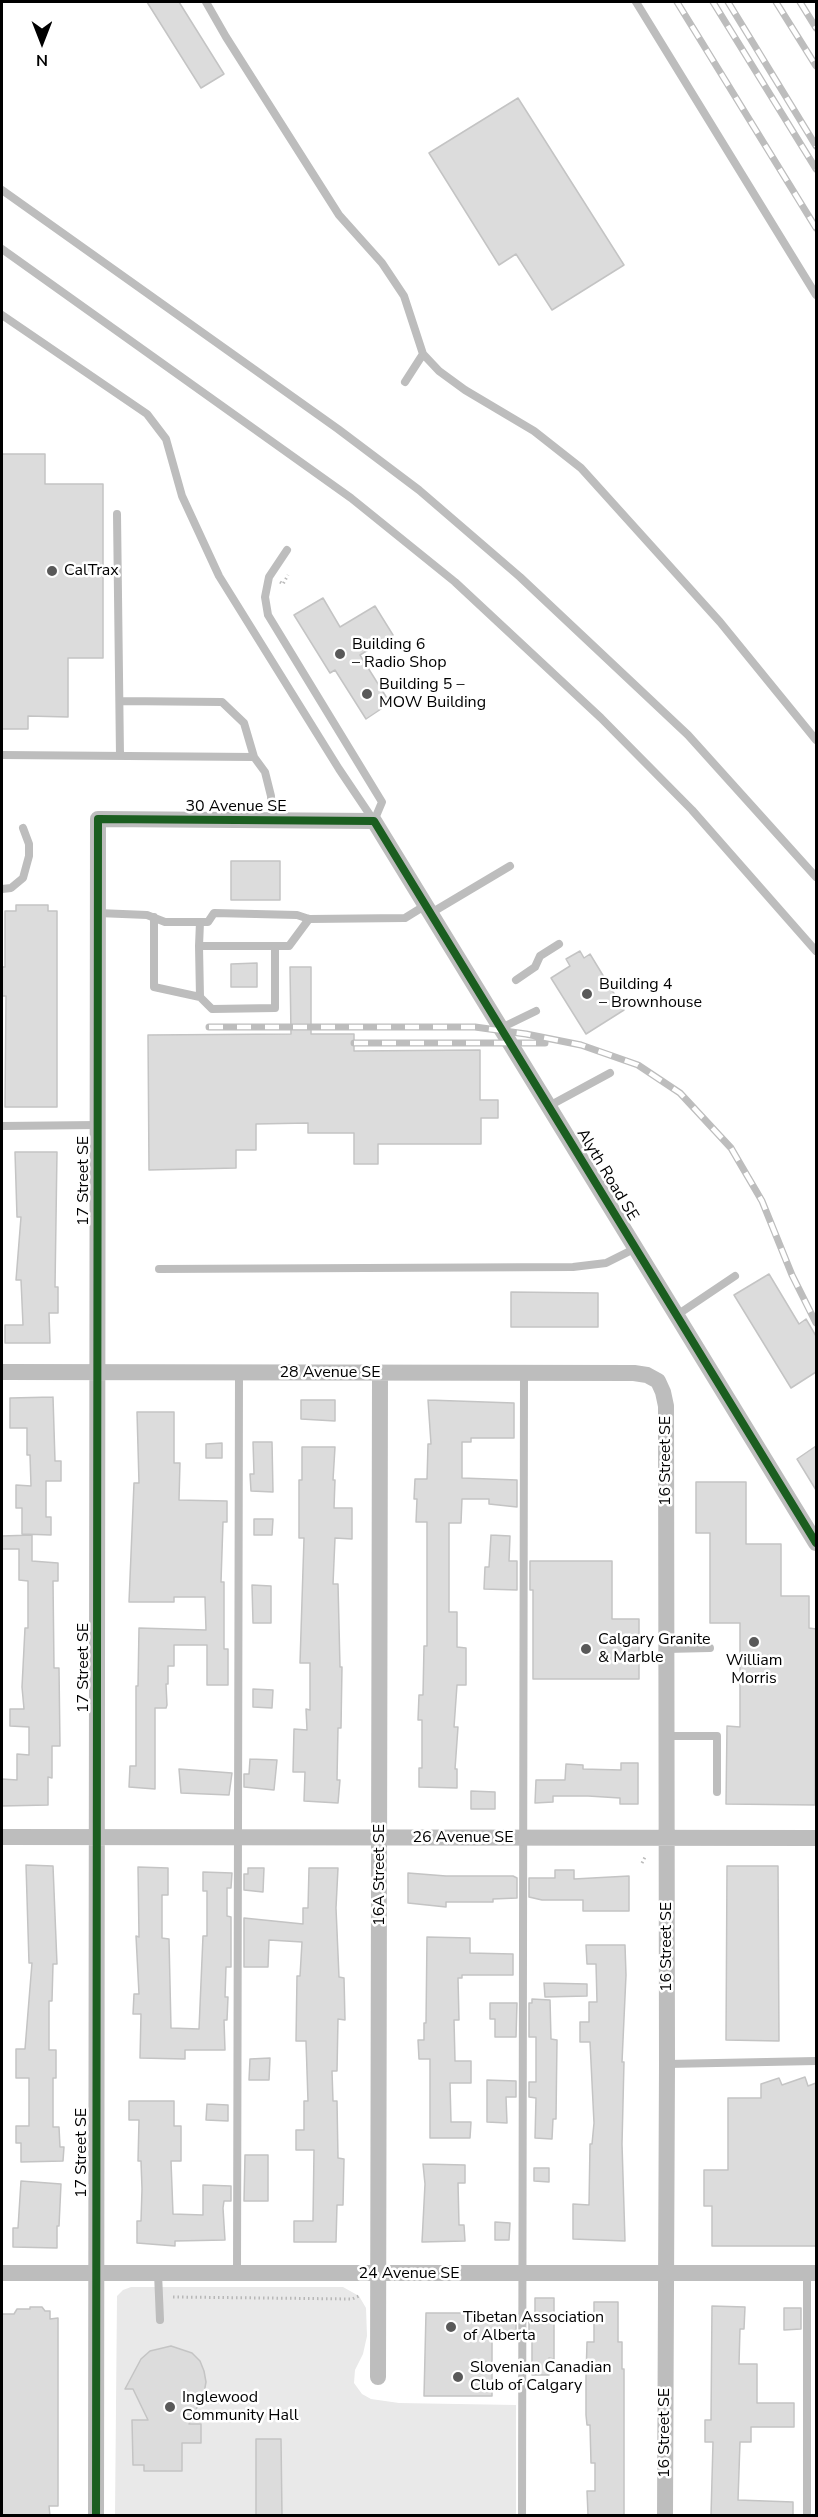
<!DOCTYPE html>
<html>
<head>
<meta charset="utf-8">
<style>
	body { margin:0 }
	#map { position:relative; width:818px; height:2517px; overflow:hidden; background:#fff; font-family:"Nunito Sans",sans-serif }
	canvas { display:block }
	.frame { position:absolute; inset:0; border:3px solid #000; pointer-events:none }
	.north { position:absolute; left:12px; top:12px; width:60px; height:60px; -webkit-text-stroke:4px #fff; paint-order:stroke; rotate:180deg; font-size:16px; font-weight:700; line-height:24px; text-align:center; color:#000 }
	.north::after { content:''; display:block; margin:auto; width:21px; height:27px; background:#000; clip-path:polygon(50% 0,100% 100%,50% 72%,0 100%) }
</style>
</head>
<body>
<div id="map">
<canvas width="818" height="2517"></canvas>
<div class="frame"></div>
<div class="north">N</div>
</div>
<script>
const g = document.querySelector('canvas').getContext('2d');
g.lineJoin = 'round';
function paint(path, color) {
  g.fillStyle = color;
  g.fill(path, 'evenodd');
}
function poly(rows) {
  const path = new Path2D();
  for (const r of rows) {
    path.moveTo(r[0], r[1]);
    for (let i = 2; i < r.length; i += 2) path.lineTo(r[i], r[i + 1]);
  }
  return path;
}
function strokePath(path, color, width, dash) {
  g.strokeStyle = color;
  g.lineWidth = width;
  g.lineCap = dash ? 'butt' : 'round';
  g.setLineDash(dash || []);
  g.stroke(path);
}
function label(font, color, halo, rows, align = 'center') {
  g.font = font + ' "Nunito Sans",sans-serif';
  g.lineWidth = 5;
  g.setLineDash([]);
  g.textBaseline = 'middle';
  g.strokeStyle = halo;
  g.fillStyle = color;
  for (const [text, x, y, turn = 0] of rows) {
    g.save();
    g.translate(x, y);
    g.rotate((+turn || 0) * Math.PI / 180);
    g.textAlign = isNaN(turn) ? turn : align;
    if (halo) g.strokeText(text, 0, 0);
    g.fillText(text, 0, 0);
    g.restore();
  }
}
paint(poly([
	[343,2287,359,2296,366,2308,367,2336,363,2354,355,2370,354,2383,362,2394,371,2399,399,2403,516,2405,516,2515,115,2515,117,2296,123,2290,131,2287]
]), '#e9e9e9');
const building = poly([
	[147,2,179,2,224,74,201,88,147,2],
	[518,98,624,265,552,310,516,254,499,265,429,153,518,98],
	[2,454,45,454,45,484,103,484,103,658,68,658,68,717,28,716,28,729,2,729,2,454],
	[323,598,340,627,375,606,393,635,360,655,390,703,366,719,335,670,330,673,294,615,323,598],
	[231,861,280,861,280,900,231,900,231,861],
	[16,905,48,905,48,911,57,911,57,1107,5,1107,6,996,2,996,2,967,5,967,5,911,16,911,16,905],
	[580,951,584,958,590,954,624,1010,586,1034,551,978,570,966,566,959,580,951],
	[257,963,257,987,231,987,231,964,257,963],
	[290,967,311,967,311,1034,354,1034,354,1051,480,1050,480,1100,498,1100,498,1118,481,1118,481,1144,378,1144,378,1164,354,1164,354,1133,308,1133,308,1123,256,1124,256,1150,236,1150,236,1168,149,1170,148,1035,291,1034,290,967],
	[15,1152,57,1152,55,1287,58,1287,58,1313,49,1313,50,1343,5,1343,5,1325,23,1325,21,1280,16,1280,21,1217,17,1217,15,1152],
	[769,1274,799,1324,806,1319,816,1336,816,1372,791,1388,734,1295,769,1274],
	[511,1292,598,1293,598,1327,511,1327,511,1292],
	[53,1397,55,1461,61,1461,61,1481,46,1481,46,1517,51,1517,51,1535,22,1534,22,1508,16,1508,16,1485,31,1486,30,1455,27,1455,27,1428,10,1428,10,1398,53,1397],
	[301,1400,335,1400,335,1421,301,1419,301,1400],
	[428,1400,514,1403,514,1438,471,1438,471,1442,462,1442,462,1478,517,1480,517,1507,489,1504,489,1499,462,1499,461,1523,449,1523,449,1612,457,1612,457,1647,466,1648,466,1685,457,1685,454,1727,458,1727,455,1769,457,1769,457,1788,419,1787,419,1768,422,1768,422,1720,418,1720,419,1695,423,1695,424,1646,427,1646,427,1522,416,1522,417,1499,414,1499,415,1479,427,1479,428,1444,431,1444,428,1400],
	[137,1412,174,1412,174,1463,180,1463,179,1500,227,1501,227,1522,223,1522,221,1582,224,1582,224,1649,228,1649,228,1685,207,1685,207,1645,174,1645,174,1666,168,1666,168,1684,166,1684,167,1705,166,1708,155,1708,155,1789,129,1787,130,1766,136,1766,136,1686,138,1686,139,1628,206,1630,205,1597,174,1597,174,1602,129,1602,134,1483,139,1483,137,1412],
	[253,1442,272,1442,273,1492,251,1491,250,1474,254,1474,253,1442],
	[222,1443,222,1458,206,1458,206,1444,222,1443],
	[816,1446,816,1490,797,1459,816,1446],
	[302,1447,335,1447,333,1480,335,1480,334,1508,352,1508,352,1539,335,1538,333,1584,338,1584,340,1667,342,1667,341,1728,338,1728,337,1780,340,1780,338,1803,304,1801,305,1772,293,1772,294,1729,307,1730,306,1709,310,1710,310,1663,300,1663,304,1538,299,1538,299,1480,302,1480,302,1447],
	[696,1482,746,1482,746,1544,781,1544,781,1596,809,1596,809,1628,816,1629,815,1805,726,1804,727,1726,740,1727,740,1623,710,1623,710,1533,696,1533,696,1482],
	[254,1519,273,1519,272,1535,254,1535,254,1519],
	[32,1535,32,1561,58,1563,58,1581,53,1581,54,1668,59,1668,60,1746,52,1746,52,1778,48,1777,48,1805,2,1806,2,1779,17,1780,17,1754,29,1755,29,1727,10,1726,10,1709,24,1709,22,1687,25,1628,28,1628,28,1581,19,1580,19,1549,2,1549,2,1536,32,1535],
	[491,1535,510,1536,509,1561,517,1561,517,1590,484,1589,485,1567,489,1567,491,1535],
	[530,1561,612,1561,612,1619,639,1619,639,1679,533,1679,533,1590,530,1590,530,1561],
	[252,1585,271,1586,271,1623,253,1623,252,1585],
	[253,1689,273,1690,272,1708,253,1707,253,1689],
	[250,1759,277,1760,274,1790,244,1787,244,1774,249,1774,250,1759],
	[621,1763,638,1763,638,1804,620,1804,620,1798,588,1796,553,1796,553,1802,535,1803,536,1780,565,1780,566,1764,583,1765,583,1769,621,1770,621,1763],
	[179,1769,232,1773,229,1795,181,1793,179,1769],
	[471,1791,495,1792,495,1809,471,1809,471,1791],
	[26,1865,53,1866,57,1964,53,1964,52,2001,49,2001,49,2050,56,2050,56,2078,53,2078,53,2127,59,2127,60,2147,64,2147,63,2161,21,2162,21,2143,16,2143,16,2126,29,2126,29,2078,16,2078,16,2049,25,2049,32,1963,29,1963,26,1865],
	[727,1866,778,1866,779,2041,726,2040,727,1866],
	[138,1867,168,1868,168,1895,162,1895,162,1938,169,1939,171,2028,199,2029,203,1936,207,1936,207,1891,203,1891,203,1872,232,1873,231,1888,227,1888,227,1916,231,1917,231,1967,226,1967,225,1997,228,1997,227,2020,224,2020,225,2050,185,2050,185,2059,140,2058,141,2014,133,2014,134,1994,139,1994,136,1936,139,1937,138,1867],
	[248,1868,264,1868,263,1892,244,1890,244,1874,248,1874,248,1868],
	[309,1868,338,1868,336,1908,339,1977,344,1978,345,2020,338,2019,337,2071,332,2071,333,2101,337,2101,338,2158,344,2159,343,2205,337,2205,336,2242,294,2242,294,2221,313,2221,314,2150,296,2150,296,2130,304,2130,304,2101,308,2101,306,2041,296,2041,297,1976,300,1976,302,1942,269,1940,268,1967,244,1967,244,1918,303,1924,303,1908,308,1908,309,1868],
	[555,1870,574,1870,574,1879,629,1876,629,1911,583,1911,583,1900,542,1900,529,1897,529,1878,555,1878,555,1870],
	[408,1873,446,1876,513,1876,517,1878,517,1898,493,1899,493,1902,446,1902,446,1907,408,1903,408,1873],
	[427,1937,470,1938,470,1953,513,1954,513,1975,462,1975,462,1978,458,1978,459,2020,454,2020,455,2061,471,2061,471,2083,450,2083,451,2122,471,2122,470,2138,430,2138,430,2059,419,2059,418,2040,424,2040,424,2023,426,2023,427,1937],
	[586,1945,625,1945,626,1975,622,2062,624,2062,622,2144,625,2241,573,2239,573,2204,589,2205,590,2144,592,2144,594,2123,590,2042,580,2042,580,2022,589,2022,589,2002,597,2002,596,1964,587,1964,586,1945],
	[544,1983,587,1984,587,1996,545,1997,544,1983],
	[532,1999,550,2000,551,2039,557,2040,556,2119,553,2119,552,2139,535,2138,536,2098,529,2097,529,2082,536,2082,536,2037,529,2037,529,2003,532,2003,532,1999],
	[490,2003,517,2003,516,2037,495,2037,495,2019,490,2019,490,2003],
	[270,2058,269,2080,249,2080,250,2059,270,2058],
	[805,2077,808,2086,816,2083,816,2246,712,2246,712,2206,704,2206,704,2170,728,2170,728,2098,761,2098,761,2084,779,2078,782,2085,805,2077],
	[487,2080,516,2081,516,2097,506,2097,507,2123,487,2122,487,2080],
	[129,2101,174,2101,174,2126,181,2126,181,2161,171,2161,173,2214,203,2215,203,2185,231,2186,231,2201,224,2201,223,2208,225,2240,175,2241,175,2246,137,2243,137,2221,141,2221,142,2189,141,2161,138,2161,139,2120,129,2120,129,2101],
	[207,2104,228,2105,228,2121,206,2120,207,2104],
	[245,2155,268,2155,268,2201,244,2201,245,2155],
	[423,2164,465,2165,465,2183,458,2183,459,2225,464,2225,465,2241,422,2242,425,2184,423,2164],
	[534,2168,549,2168,549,2182,534,2181,534,2168],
	[21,2181,61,2184,59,2226,57,2226,57,2248,13,2247,13,2228,18,2228,21,2181],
	[495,2222,510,2223,509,2240,495,2240,495,2222],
	[535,2298,554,2298,554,2359,549,2358,549,2375,532,2375,532,2341,529,2340,529,2319,535,2319,535,2298],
	[594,2302,618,2302,618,2342,622,2342,622,2369,624,2369,624,2515,588,2515,587,2491,595,2491,595,2463,591,2463,590,2425,587,2425,586,2415,586,2377,587,2342,594,2342,594,2302],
	[712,2306,745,2307,744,2329,740,2329,739,2364,757,2364,757,2403,794,2403,794,2427,751,2427,751,2442,740,2442,738,2500,793,2502,793,2516,711,2516,713,2442,705,2442,705,2420,711,2420,712,2306],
	[30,2307,42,2307,45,2311,50,2311,50,2319,58,2318,58,2506,49,2506,50,2516,2,2516,2,2314,14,2314,17,2309,30,2309,30,2307],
	[784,2308,801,2308,801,2329,784,2330,784,2308],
	[426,2313,468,2313,468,2318,516,2318,516,2340,492,2340,492,2396,424,2396,426,2313],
	[171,2346,192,2353,200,2361,204,2371,206,2382,204,2393,189,2424,201,2424,201,2443,182,2443,182,2471,144,2471,144,2465,133,2465,132,2420,148,2420,133,2389,125,2389,141,2359,150,2351,171,2346],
	[256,2439,281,2439,282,2516,256,2516,256,2439]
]);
paint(building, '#dcdcdc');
strokePath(building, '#c4c4c4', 1.5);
strokePath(poly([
	[280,582,283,584,288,575],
	[642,1863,645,1857],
	[173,2297,352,2299,359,2296]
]), '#b8b8b8', 3, [1.5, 3]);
strokePath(poly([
	[206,2,226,37,339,215,382,263,404,296,423,354,439,371,465,390,534,431,581,468,720,622,816,740],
	[636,2,816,295],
	[2,190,338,429,419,490,520,577,688,735,816,877],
	[2,249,351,498,455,582,601,718,692,810,816,951],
	[2,315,147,414,166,439,182,496,219,576,339,769,374,821],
	[405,382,423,354],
	[117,514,120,756],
	[287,550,269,577,265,597,268,615,382,802,374,821],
	[120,701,222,702,244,723,254,757],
	[2,755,254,757,265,772,271,796,272,820],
	[2,889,11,888,23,878,29,856,29,844,23,828],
	[98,913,147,915,165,922,208,922,214,913,297,915,309,919,405,918,426,905],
	[431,913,510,866],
	[154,917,154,987,200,997],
	[200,922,199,946,289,946,309,919],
	[199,946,200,997,212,1009,275,1008,275,946],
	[516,980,535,967,540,956,559,944],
	[501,1028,536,1011],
	[549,1106,610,1073],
	[2,1126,97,1125],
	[159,1269,573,1267,606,1263,636,1248],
	[677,1315,735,1276],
	[666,1649,710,1648],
	[666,1736,717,1736,717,1792],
	[667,2064,816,2061],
	[158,2273,160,2320],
	[237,2273,239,1373],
	[807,2273,807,2516],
	[522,2516,524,1373]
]), '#bdbdbd', 8);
strokePath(poly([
	[2,1372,634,1373,647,1375,658,1381,663,1392,666,1406,667,2064,665,2516],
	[2,1837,816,1838],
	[2,2273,816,2273],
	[378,2377,380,1373],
	[96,2516,98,819,374,821,816,1543]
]), '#bdbdbd', 16);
const rail = poly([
	[677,2,816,228],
	[713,2,816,169],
	[728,2,816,146],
	[776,2,816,66],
	[800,2,816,28],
	[209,1027,475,1027,526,1034,581,1045,638,1065,680,1093,731,1148,762,1201,792,1275,816,1323],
	[354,1043,545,1043]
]);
strokePath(rail, '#bdbdbd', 7);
strokePath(rail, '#fff', 4.5, [14]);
strokePath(poly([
	[96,2516,98,819,374,821,816,1543]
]), '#1b5e20', 8);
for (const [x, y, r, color] of [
	[52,571,6,"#595959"],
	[340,654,6,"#595959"],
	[367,694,6,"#595959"],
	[587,994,6,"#595959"],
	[754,1642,6,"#595959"],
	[586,1649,6,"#595959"],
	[451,2327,6,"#595959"],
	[458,2377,6,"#595959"],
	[170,2407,6,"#595959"]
]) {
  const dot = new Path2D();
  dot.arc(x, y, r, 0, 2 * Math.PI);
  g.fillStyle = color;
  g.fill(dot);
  strokePath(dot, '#fff', 2);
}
label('16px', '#000', '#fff', [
	["CalTrax",64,571],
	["Building 6",352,645],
	["– Radio Shop",352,663],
	["Building 5 –",379,685],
	["MOW Building",379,703],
	["Building 4",599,985],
	["– Brownhouse",599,1003],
	["Calgary Granite",598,1640],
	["& Marble",598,1658],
	["William",754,1661,"center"],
	["Morris",754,1679,"center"],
	["Tibetan Association",463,2318],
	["of Alberta",463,2336],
	["Slovenian Canadian",470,2368],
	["Club of Calgary",470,2386],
	["Inglewood",182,2398],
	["Community Hall",182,2416]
], 'left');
label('16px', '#000', '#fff', [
	["30 Avenue SE",236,807],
	["Alyth Road SE",607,1175,59],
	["17 Street SE",84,1181,-90],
	["28 Avenue SE",330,1373],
	["16 Street SE",666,1461,-90],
	["17 Street SE",84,1668,-90],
	["26 Avenue SE",463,1838],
	["16A Street SE",380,1875,-90],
	["16 Street SE",667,1947,-90],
	["17 Street SE",82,2153,-90],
	["24 Avenue SE",409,2274],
	["16 Street SE",665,2433,-90]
]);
</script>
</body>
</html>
